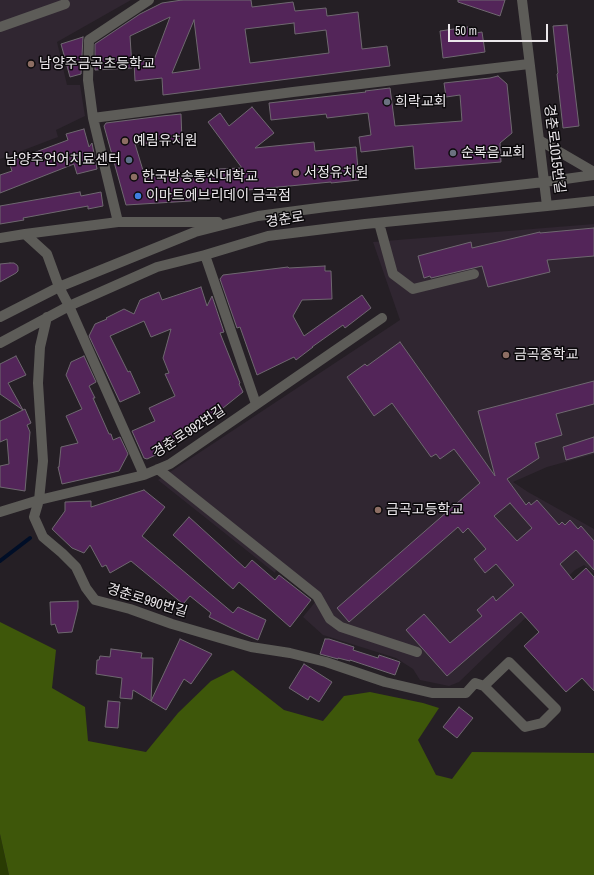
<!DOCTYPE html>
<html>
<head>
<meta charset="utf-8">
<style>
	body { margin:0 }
	#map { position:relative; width:594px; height:875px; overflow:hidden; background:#251f25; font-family:"Archivo Narrow",sans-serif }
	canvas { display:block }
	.scale { position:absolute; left:448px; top:24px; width:100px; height:18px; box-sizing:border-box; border:2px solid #ebe7eb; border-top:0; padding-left:5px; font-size:12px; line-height:14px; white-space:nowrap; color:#ebe7eb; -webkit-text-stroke:3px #0c0a0c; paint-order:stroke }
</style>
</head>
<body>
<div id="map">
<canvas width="594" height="875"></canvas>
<div class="scale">50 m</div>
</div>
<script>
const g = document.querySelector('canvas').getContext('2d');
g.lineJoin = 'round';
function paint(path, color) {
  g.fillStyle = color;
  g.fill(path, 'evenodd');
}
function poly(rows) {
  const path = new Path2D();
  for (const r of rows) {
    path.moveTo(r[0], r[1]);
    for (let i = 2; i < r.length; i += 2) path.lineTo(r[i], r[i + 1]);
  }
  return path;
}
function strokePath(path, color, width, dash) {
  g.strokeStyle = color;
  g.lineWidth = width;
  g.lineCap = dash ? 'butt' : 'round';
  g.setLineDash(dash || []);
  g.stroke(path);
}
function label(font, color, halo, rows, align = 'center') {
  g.font = font + ' "Archivo Narrow","Noto Sans KR",sans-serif';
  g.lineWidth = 3;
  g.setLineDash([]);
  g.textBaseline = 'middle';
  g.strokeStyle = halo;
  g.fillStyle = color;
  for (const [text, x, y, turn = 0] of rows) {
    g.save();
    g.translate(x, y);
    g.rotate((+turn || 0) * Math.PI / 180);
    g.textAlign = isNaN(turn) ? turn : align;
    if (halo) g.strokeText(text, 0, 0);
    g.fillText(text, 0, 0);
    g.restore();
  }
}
paint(poly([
	[0,0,131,0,57,42,67,85,80,85,85,116,56,130,58,137,0,159],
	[594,224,594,454,547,467,513,482,528,492,594,529,594,573,584,565,575,570,459,682,449,686,420,680,413,669,396,658,323,635,303,617,316,601,276,570,275,573,158,480,400,320,373,242]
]), '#302631');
paint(poly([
	[0,834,9,875,0,875]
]), '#293b03');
paint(poly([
	[0,622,56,650,52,688,85,707,88,741,146,752,178,713,211,681,233,670,284,710,323,721,344,696,370,692,423,703,439,708,418,740,436,775,452,779,472,752,594,753,594,875,9,875,0,834]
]), '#3e570a');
strokePath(poly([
	[0,561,30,538]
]), '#000e27', 4);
const building = poly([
	[182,0,251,0,252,7,293,2,295,11,326,8,327,16,358,12,362,49,387,46,390,66,163,95,162,78,135,81,134,62,154,60,170,17,130,36,132,68,95,70,95,44,140,14,162,3,182,0],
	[194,20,200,69,172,73,194,20],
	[294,23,295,34,326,30,329,53,250,63,245,29,294,23],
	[458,0,505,0,500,16,458,2,458,0],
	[567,25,579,126,563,128,557,74,558,73,553,26,567,25],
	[468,27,469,34,482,32,485,52,443,58,440,31,468,27],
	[83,37,81,74,70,77,61,44,83,37],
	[498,76,507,84,512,133,500,143,501,162,415,169,413,146,361,152,359,137,371,135,368,113,327,118,326,114,271,120,269,103,366,92,365,91,390,88,395,126,462,121,460,95,446,97,444,83,490,78,498,76],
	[252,107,274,133,255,148,314,142,315,151,356,147,359,180,331,183,331,182,237,191,237,193,207,194,207,200,126,205,104,126,106,123,162,116,181,114,182,141,135,144,145,177,218,173,218,169,242,168,208,122,220,113,229,126,252,107],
	[84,129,89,147,92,143,97,169,77,174,74,164,0,193,0,175,12,171,9,162,68,140,66,134,84,129],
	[80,192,81,196,101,192,103,206,88,209,88,206,23,218,24,220,0,224,0,206,80,192],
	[594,228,594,256,547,260,550,272,488,287,482,266,431,278,430,276,424,278,418,256,471,242,472,248,540,232,540,233,594,228],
	[10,263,14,263,17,265,18,267,18,271,16,273,0,282,0,264,10,263],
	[325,266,325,271,331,271,332,299,302,300,293,316,304,336,362,295,371,308,345,328,343,325,312,347,313,347,296,360,294,357,257,375,240,327,237,328,220,279,223,275,288,267,289,268,325,266],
	[201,287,207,306,212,296,224,332,220,333,240,383,239,384,243,392,213,416,202,421,203,425,182,434,184,438,156,451,158,454,147,459,144,458,132,431,155,421,149,408,175,396,165,374,169,373,163,358,171,329,151,337,144,321,110,336,128,372,130,371,140,393,120,402,89,336,95,324,107,319,106,318,124,309,134,314,140,300,159,292,162,300,201,287],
	[400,342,495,476,478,411,594,381,594,404,556,414,562,435,535,443,539,458,507,479,526,505,529,502,531,505,537,500,559,525,562,522,565,525,570,520,578,529,581,526,594,541,594,570,576,550,560,564,573,580,586,568,594,577,594,691,582,678,566,692,524,646,539,632,521,612,447,676,406,630,424,614,450,643,482,616,477,610,493,596,496,601,514,585,496,564,485,573,474,559,486,549,468,528,463,533,458,527,349,622,337,608,480,483,454,449,440,459,436,454,431,457,392,403,374,416,347,377,365,364,367,366,400,342],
	[510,503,532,528,517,541,494,516,510,503],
	[16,356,26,375,8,383,23,410,25,409,31,423,27,425,30,432,25,491,0,487,0,466,9,464,7,439,0,442,0,421,23,410,0,394,0,364,16,356],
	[84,356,96,382,89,386,95,398,93,398,109,434,111,434,113,440,120,437,128,454,119,471,62,484,58,467,59,467,61,447,78,443,66,416,82,409,66,375,71,362,84,356],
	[594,437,594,452,566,460,563,447,594,437],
	[144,490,165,507,142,536,233,613,238,607,266,620,258,640,241,633,209,617,211,613,190,596,183,604,131,561,110,573,106,565,102,567,90,545,84,553,72,548,52,529,65,511,65,502,91,501,91,507,144,490],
	[189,517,245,568,252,560,275,580,279,575,311,600,290,627,239,582,233,589,173,535,189,517],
	[78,601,78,608,72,632,58,633,55,624,51,625,50,602,78,601],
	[180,639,212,654,191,684,184,679,166,710,151,701,180,639],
	[325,639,329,639,354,647,353,650,378,658,379,655,400,662,395,675,350,660,350,661,338,658,338,659,320,654,325,639],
	[111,649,142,653,141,658,153,658,151,701,133,690,132,699,120,698,122,678,96,674,97,660,99,660,100,656,110,657,111,649],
	[304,664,332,682,319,702,310,696,308,700,289,688,304,664],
	[108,701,120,702,118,728,105,727,108,701],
	[459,707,473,718,457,738,443,727,459,707]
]);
paint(building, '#532559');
strokePath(building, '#6f6870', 1);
strokePath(poly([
	[522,0,547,206],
	[0,27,65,4],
	[93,118,293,92,529,64],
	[539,140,594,172],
	[118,222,93,118,88,80,89,40,149,0],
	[379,223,393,274,413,289,474,274],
	[25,234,47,254,59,287,69,306,144,475,170,464,382,318],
	[0,238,25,234,118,222,218,222],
	[205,255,256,404],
	[0,317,59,287,195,232,258,216,326,207,544,182,594,175],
	[47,317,40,347,38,383,43,461,39,500,34,517,43,537,62,553,76,567,86,588,95,600,130,609,172,624,251,647,290,653,326,662,385,682,432,693,466,693,475,683,484,686,525,727,542,723,556,709,509,662,484,686],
	[0,343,69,306,157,267,205,255,268,236,365,224,547,206,594,201],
	[158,469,317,596,330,619,341,627,417,652],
	[0,512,39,500,144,475]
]), '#5d5c58', 10);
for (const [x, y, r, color] of [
	[31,64,4,"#8d6e63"],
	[387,102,4,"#6b7280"],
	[125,141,4,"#8d6e63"],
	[453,153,4,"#6b7280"],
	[129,160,4,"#5c6f8a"],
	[296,173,4,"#8d6e63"],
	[134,177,4,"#8d6e63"],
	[138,196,4,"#3f7fe0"],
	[506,355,4,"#8d6e63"],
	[378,510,4,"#8d6e63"]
]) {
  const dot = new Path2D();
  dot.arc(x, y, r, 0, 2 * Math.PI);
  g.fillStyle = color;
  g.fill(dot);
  strokePath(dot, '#0c0a0c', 1.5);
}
label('14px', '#ebe7eb', '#0c0a0c', [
	["남양주금곡초등학교",39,64],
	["희락교회",395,102],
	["예림유치원",133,141],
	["순복음교회",461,153],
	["남양주언어치료센터",121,160,"right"],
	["서정유치원",304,173],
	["한국방송통신대학교",142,177],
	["이마트에브리데이 금곡점",146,196],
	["금곡중학교",514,355],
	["금곡고등학교",386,510]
], 'left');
label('14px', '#ebe7eb', '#0c0a0c', [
	["경춘로1015번길",554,149,83],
	["경춘로",285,220,-9],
	["경춘로992번길",189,432,-33],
	["경춘로990번길",147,601,17]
]);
</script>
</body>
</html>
